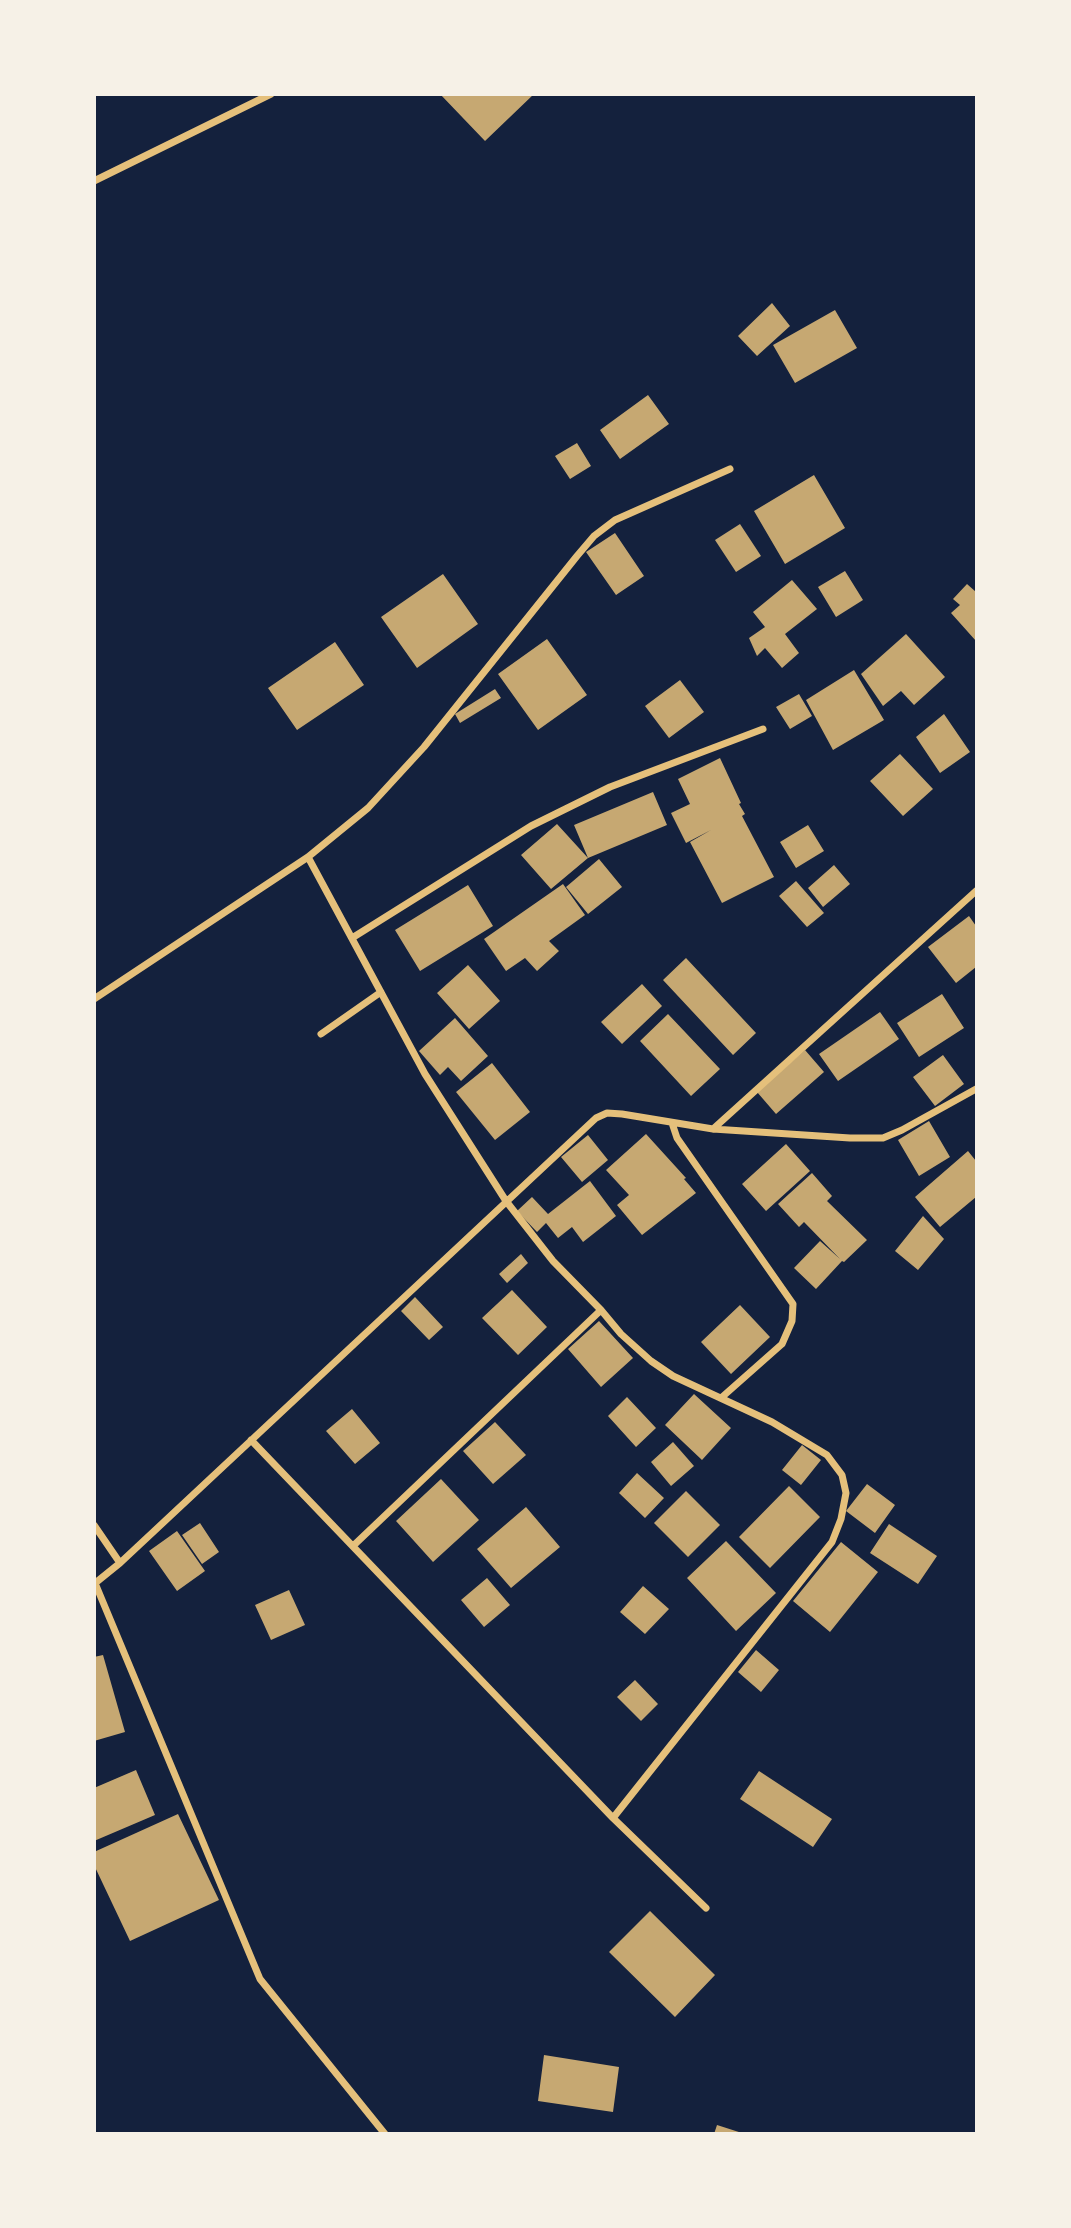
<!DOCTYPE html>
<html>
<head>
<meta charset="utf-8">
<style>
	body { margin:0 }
	#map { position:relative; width:1071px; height:2228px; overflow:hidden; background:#14213d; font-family:"Zilla Slab",serif }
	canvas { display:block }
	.frame { position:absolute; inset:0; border:96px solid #f6f1e7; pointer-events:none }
</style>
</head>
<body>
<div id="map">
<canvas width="1071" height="2228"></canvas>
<div class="frame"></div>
</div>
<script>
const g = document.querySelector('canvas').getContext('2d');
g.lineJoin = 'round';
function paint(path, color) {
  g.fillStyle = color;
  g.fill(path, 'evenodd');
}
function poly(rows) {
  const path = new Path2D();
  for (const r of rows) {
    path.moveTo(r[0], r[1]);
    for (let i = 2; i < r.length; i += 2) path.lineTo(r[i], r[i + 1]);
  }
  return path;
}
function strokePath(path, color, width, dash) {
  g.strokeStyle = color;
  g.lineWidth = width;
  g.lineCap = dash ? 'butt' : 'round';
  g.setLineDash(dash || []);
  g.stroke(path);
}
paint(poly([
	[440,94,534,94,485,141],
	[772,303,790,326,757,356,738,336],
	[835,310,857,348,795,383,773,345],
	[648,395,669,424,620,459,600,430],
	[577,443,591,466,570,479,555,456],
	[814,475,845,528,785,564,754,511],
	[740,524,761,556,736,572,715,540],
	[615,533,644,576,616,595,586,552],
	[845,571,863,600,836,617,818,587],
	[443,574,478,624,417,668,381,617],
	[792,580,817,609,785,634,799,653,782,668,765,648,757,656,749,638,765,627,753,612],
	[967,584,976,592,976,641,951,613,960,605,953,599],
	[906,634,945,677,914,705,901,691,883,706,861,674],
	[547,639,587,695,538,730,498,674],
	[335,642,364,685,297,730,268,688],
	[854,670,884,720,833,750,806,700],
	[680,680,704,712,669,738,645,706],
	[495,689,501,698,460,723,455,714],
	[799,694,812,716,790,729,776,707],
	[944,714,970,752,940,773,916,737],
	[900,754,933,789,903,816,870,781],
	[720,758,741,803,739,804,745,814,742,816,774,877,722,903,690,842,711,830,686,843,671,813,690,804,678,779],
	[653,792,667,825,588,858,574,825],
	[557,824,588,858,551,889,521,855],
	[808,825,824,851,796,868,780,842],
	[599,859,622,887,588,914,566,887],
	[834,865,850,884,823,907,808,888],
	[796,881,824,913,807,927,779,896],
	[563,884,585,915,549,941,559,951,537,971,525,958,506,971,484,939],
	[468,885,493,926,420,971,395,930],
	[969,916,976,926,976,967,956,983,928,947],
	[686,958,756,1033,733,1055,663,980],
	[468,965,500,1001,469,1029,437,993],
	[642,984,662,1006,622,1044,601,1022],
	[942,994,964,1028,919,1057,897,1023],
	[880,1012,899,1039,838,1081,819,1054],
	[668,1014,720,1069,691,1096,640,1041],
	[455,1018,488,1056,461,1081,448,1067,440,1075,419,1051],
	[805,1050,824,1072,776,1114,757,1092],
	[943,1055,964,1084,935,1106,913,1077],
	[492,1063,530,1112,495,1140,456,1092],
	[929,1121,950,1157,919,1176,898,1140],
	[646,1134,686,1178,684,1179,696,1193,642,1235,617,1205,629,1195,606,1170],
	[588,1135,608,1160,582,1182,561,1157],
	[786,1144,810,1171,766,1211,742,1184],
	[968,1151,976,1161,976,1197,940,1227,915,1197],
	[812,1173,832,1196,827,1201,867,1240,844,1262,842,1261,816,1289,794,1268,820,1241,840,1259,804,1222,799,1227,778,1204],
	[590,1181,616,1216,583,1242,572,1227,558,1238,546,1223,537,1232,517,1211,532,1197,548,1214],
	[923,1216,944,1239,918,1270,895,1251],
	[521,1254,528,1263,507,1283,499,1274],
	[512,1290,547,1327,518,1355,482,1318],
	[415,1297,443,1327,429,1340,401,1311],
	[740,1305,770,1337,731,1374,701,1342],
	[599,1321,633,1358,601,1387,568,1349],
	[694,1394,731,1428,702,1460,665,1425],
	[627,1397,656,1428,636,1447,608,1416],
	[352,1409,380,1443,355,1464,326,1431],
	[495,1422,526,1455,493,1484,463,1451],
	[673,1442,694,1466,671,1486,651,1462],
	[802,1445,821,1460,801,1485,782,1470],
	[637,1473,664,1498,645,1518,619,1493],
	[441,1479,479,1520,433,1562,396,1521],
	[867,1484,895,1505,875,1533,846,1511],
	[789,1486,820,1517,770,1568,739,1537],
	[686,1491,720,1525,688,1557,654,1523],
	[526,1507,560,1547,511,1588,477,1549],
	[200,1523,219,1552,202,1564,182,1535],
	[889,1524,937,1556,918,1584,870,1553],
	[177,1531,205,1571,177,1591,149,1551],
	[726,1541,776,1593,736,1631,687,1578],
	[841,1542,878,1572,830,1632,793,1601],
	[487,1578,510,1605,484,1627,461,1600],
	[643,1586,669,1609,645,1634,620,1612],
	[289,1590,305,1625,271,1640,255,1605],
	[756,1650,779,1670,761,1692,738,1672],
	[103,1655,125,1732,94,1741,94,1657],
	[635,1680,658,1704,641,1721,617,1697],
	[136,1770,155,1815,94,1841,94,1788],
	[759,1771,832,1819,813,1847,740,1799],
	[178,1814,219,1900,130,1941,94,1865,94,1852],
	[650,1911,715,1975,675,2017,609,1952],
	[544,2055,619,2067,613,2112,538,2101],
	[717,2125,742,2133,742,2134,714,2134]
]), '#c6a872');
strokePath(poly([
	[94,181,271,94],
	[308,857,425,1074,506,1201,553,1261,601,1310,621,1334,651,1361,673,1376,772,1422,827,1455,842,1475,846,1493,841,1519,832,1542,613,1818],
	[352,938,531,826,610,787,763,729],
	[94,999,308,857,368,808,424,747,577,556,594,536,615,520,730,469],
	[321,1034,381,992],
	[672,1123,677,1138,793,1304,792,1321,782,1344,721,1398],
	[713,1129,976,891],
	[251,1440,613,1818,706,1908],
	[94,1525,120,1563],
	[353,1546,601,1310],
	[95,1583,260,1979,385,2134],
	[94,1584,120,1563,596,1118,607,1113,622,1114,713,1129,850,1138,883,1138,902,1130,976,1089]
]), '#e5c07b', 7);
</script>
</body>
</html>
